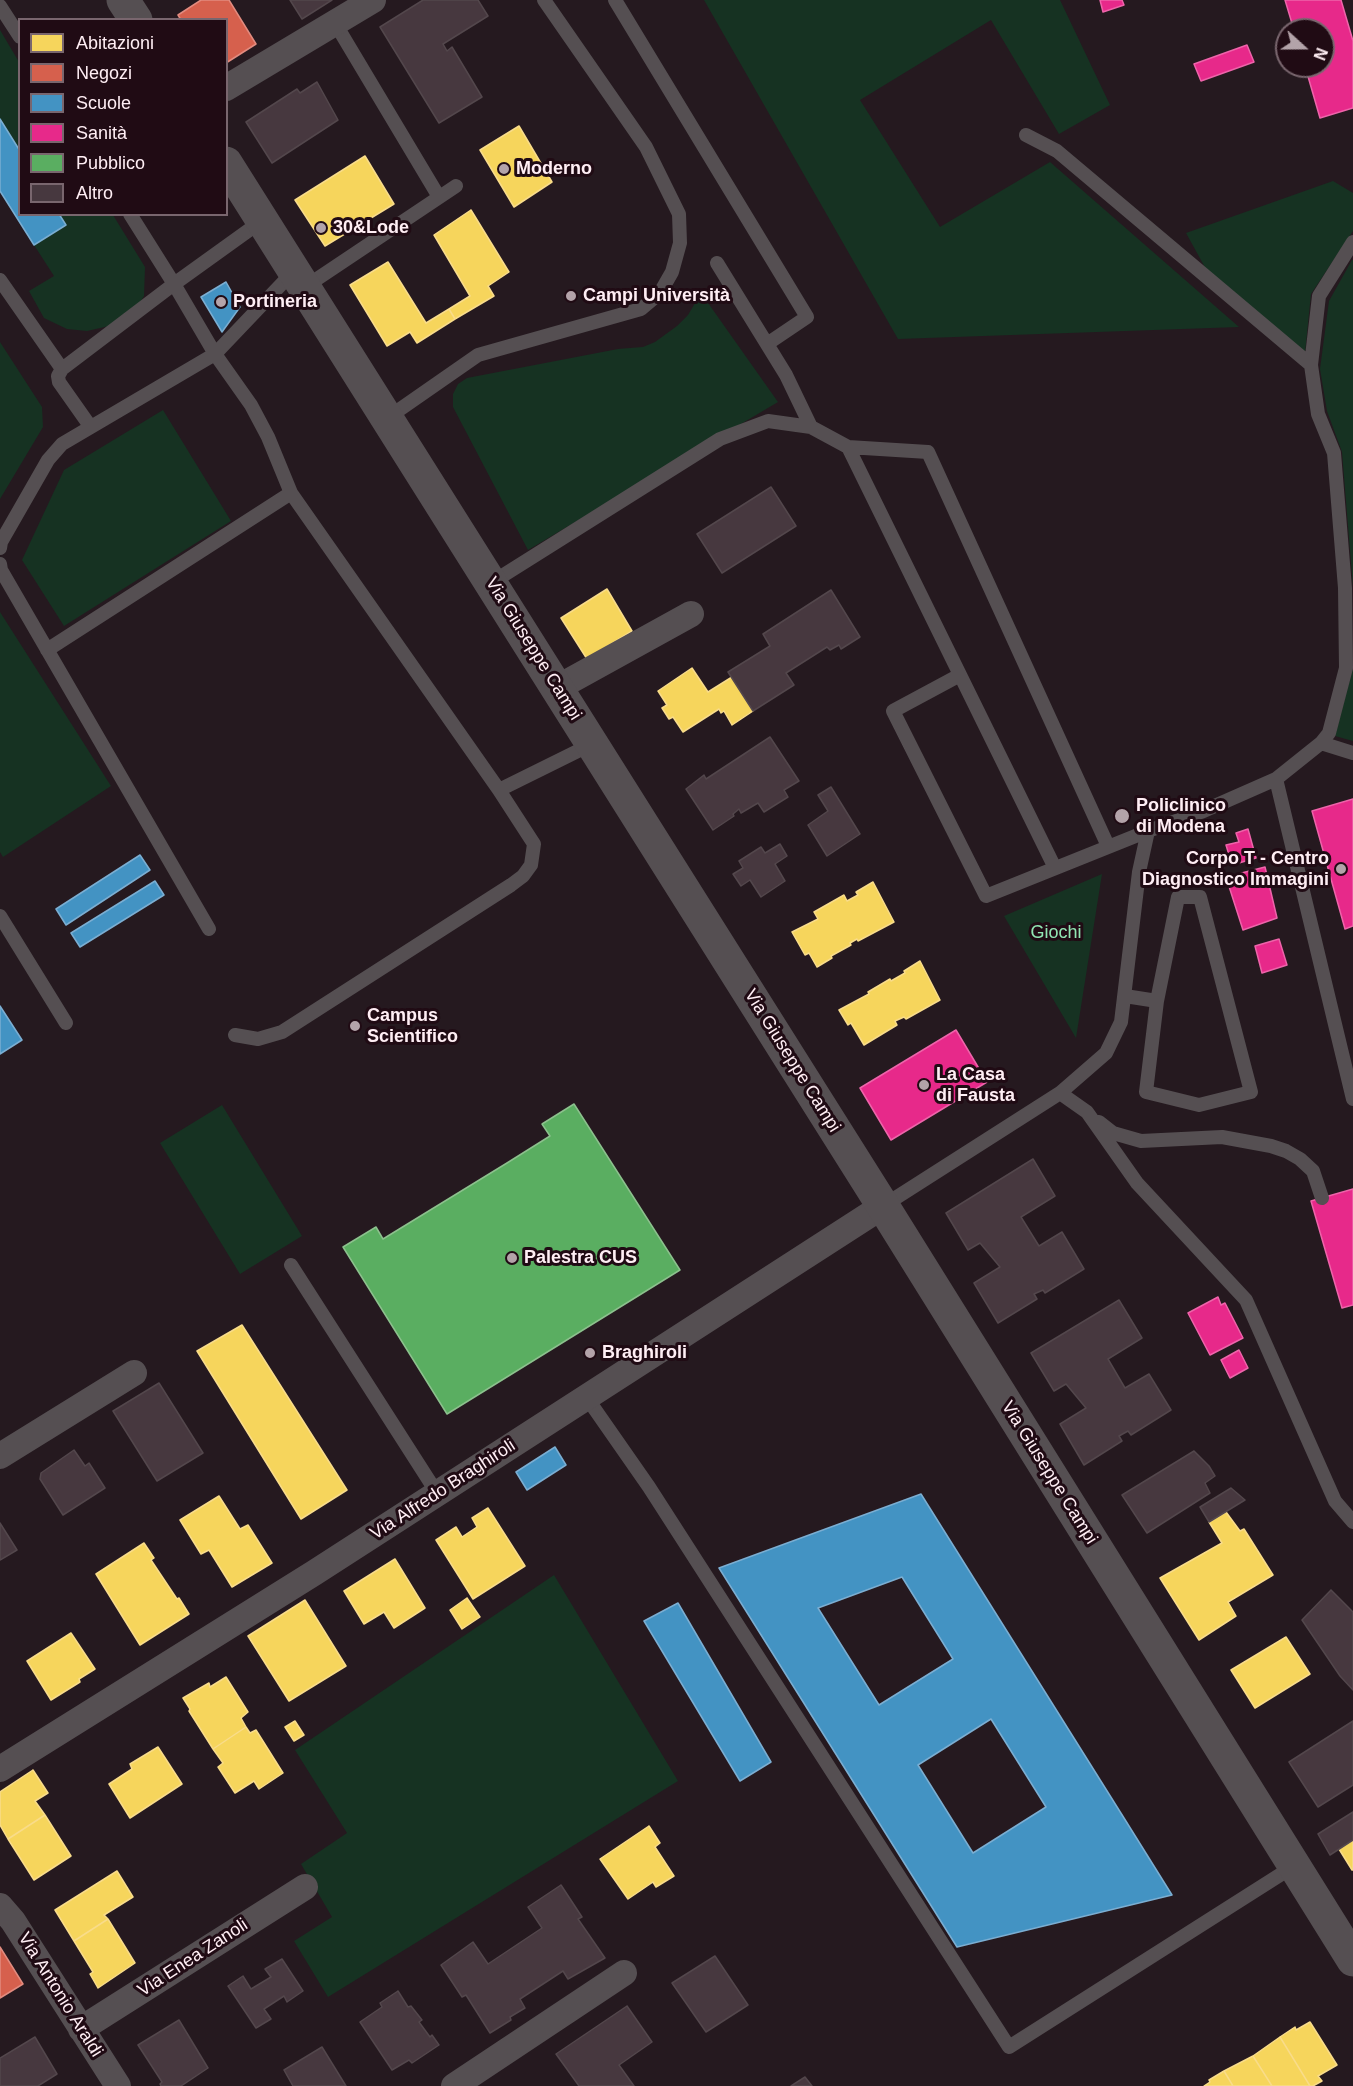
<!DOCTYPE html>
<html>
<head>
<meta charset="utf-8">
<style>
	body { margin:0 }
	#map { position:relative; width:1353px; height:2086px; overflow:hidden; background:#25191f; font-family:Arial,sans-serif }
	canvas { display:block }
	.legend { position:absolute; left:18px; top:18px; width:210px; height:198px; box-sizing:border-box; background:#200b14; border:2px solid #79666e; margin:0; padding:8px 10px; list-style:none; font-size:18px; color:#ffeef4 }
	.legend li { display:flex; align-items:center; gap:12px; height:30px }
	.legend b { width:30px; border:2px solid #79666e }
	.north { position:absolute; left:1275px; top:18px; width:60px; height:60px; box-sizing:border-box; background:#200b14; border:2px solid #79666e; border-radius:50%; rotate:111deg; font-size:16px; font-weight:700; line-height:24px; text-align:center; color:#ffeef4 }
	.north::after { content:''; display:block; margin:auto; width:21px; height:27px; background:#b3a3a9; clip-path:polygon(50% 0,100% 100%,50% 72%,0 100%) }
</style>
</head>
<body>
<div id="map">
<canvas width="1353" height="2086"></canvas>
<ul class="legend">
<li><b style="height:16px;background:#f6d55c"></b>Abitazioni</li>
<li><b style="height:16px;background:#d6604d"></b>Negozi</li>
<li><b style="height:16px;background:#4393c3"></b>Scuole</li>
<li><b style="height:16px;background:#e7298a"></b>Sanità</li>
<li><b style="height:16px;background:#5aae61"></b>Pubblico</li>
<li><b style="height:16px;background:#47383f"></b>Altro</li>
</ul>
<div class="north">N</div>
</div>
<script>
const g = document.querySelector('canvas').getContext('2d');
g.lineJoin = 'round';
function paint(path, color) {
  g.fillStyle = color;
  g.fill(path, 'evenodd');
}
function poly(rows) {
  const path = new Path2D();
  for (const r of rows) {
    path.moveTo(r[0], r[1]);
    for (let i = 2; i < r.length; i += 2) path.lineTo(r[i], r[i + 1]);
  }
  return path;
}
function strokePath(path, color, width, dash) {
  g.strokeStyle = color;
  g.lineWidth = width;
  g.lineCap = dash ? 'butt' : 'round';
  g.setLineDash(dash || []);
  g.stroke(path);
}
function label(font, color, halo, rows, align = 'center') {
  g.font = font + ' Arial,sans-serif';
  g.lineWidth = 6;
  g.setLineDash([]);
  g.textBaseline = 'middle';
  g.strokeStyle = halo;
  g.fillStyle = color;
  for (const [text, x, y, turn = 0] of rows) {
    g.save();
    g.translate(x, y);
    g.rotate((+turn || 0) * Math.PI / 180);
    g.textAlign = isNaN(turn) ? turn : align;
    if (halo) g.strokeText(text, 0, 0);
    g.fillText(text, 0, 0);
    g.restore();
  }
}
paint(poly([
	[704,0,1060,0,1110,105,1059,134,991,20,860,100,940,227,1050,162,1239,327,898,339],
	[0,30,19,62,19,151,0,119],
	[1333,181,1353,193,1353,231,1311,294,1305,353,1207,271,1186,233],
	[59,215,113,215,145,267,144,296,131,317,109,326,87,331,67,329,44,318,29,291,54,276,34,245,65,225],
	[1352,260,1353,260,1353,741,1335,736,1353,668,1353,587,1342,452,1327,411,1320,369,1329,301],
	[701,293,778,402,528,550,453,407,453,394,458,384,467,378,618,349,643,347,655,342,677,326,688,315],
	[0,342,42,407,43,427,0,499],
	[163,410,231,521,64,626,22,560,64,470],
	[0,612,111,786,3,857,0,852],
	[1102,874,1076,1038,1004,916],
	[222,1105,302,1236,240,1274,160,1143],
	[554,1575,678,1781,328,1997,294,1941,332,1917,301,1864,347,1833,295,1750]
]), '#163222');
const homes = poly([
	[519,126,552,182,514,207,480,150,519,126],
	[365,156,394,204,325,246,295,200,365,156],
	[471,210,509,272,488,286,494,296,455,319,449,309,470,296,434,235,471,210],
	[388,262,426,323,449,309,455,319,417,343,410,332,387,346,350,285,388,262],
	[607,589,632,631,587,659,561,618,607,589],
	[692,668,708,692,732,677,753,711,732,725,724,711,721,713,719,709,683,732,673,717,669,719,662,708,667,705,658,691,692,668],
	[873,882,894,922,858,941,857,939,850,943,851,945,831,956,832,958,817,967,809,953,805,955,792,932,818,919,814,912,844,895,847,901,858,895,856,892,873,882],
	[920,961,940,1000,906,1019,904,1017,895,1021,897,1025,864,1045,851,1023,848,1025,839,1010,869,994,868,992,890,979,891,981,905,973,904,971,920,961],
	[242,1325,347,1490,301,1519,197,1351,242,1325],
	[219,1496,240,1529,248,1525,272,1563,232,1587,209,1550,201,1554,180,1520,219,1496],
	[488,1508,525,1566,473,1599,436,1540,456,1527,462,1537,477,1527,472,1518,488,1508],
	[1226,1512,1240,1531,1244,1529,1273,1575,1228,1602,1236,1616,1199,1640,1160,1578,1222,1543,1209,1522,1226,1512],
	[144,1543,154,1558,151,1560,177,1599,179,1598,189,1614,140,1645,96,1574,144,1543],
	[395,1559,425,1608,394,1628,384,1612,364,1624,344,1591,395,1559],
	[467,1598,480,1617,462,1629,450,1610,467,1598],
	[305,1600,346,1666,289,1701,248,1636,305,1600],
	[71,1633,95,1669,79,1679,80,1682,51,1700,27,1661,71,1633],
	[1286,1637,1310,1674,1255,1708,1231,1670,1286,1637],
	[226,1677,248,1712,241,1718,246,1727,213,1749,189,1711,190,1709,183,1698,209,1683,210,1687,226,1677],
	[295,1721,304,1735,294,1741,285,1727,295,1721],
	[246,1727,250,1733,256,1730,283,1773,259,1789,254,1781,235,1793,218,1767,223,1763,213,1749,246,1727],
	[158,1747,182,1784,130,1818,109,1784,132,1769,130,1764,158,1747],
	[33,1770,48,1793,35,1801,45,1815,8,1839,0,1825,0,1792,33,1770],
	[45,1815,71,1856,34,1880,8,1839,45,1815],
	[649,1826,660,1843,655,1847,674,1876,656,1887,653,1882,628,1899,600,1859,649,1826],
	[1353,1840,1353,1870,1352,1870,1339,1849,1353,1840],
	[117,1871,133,1897,104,1915,108,1919,74,1941,55,1910,117,1871],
	[108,1919,135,1963,98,1988,90,1974,93,1972,74,1941,108,1919],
	[1310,2022,1337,2065,1318,2076,1322,2081,1313,2086,1310,2086,1280,2037,1295,2027,1296,2030,1310,2022],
	[1280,2037,1310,2086,1272,2086,1253,2056,1280,2037],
	[1253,2056,1272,2086,1233,2086,1224,2071,1253,2056],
	[1224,2071,1233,2086,1204,2086,1210,2082,1209,2080,1224,2071]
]);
paint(homes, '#f6d55c');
strokePath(homes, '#f9dc8a', 1.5);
const shops = poly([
	[201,0,229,0,256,44,226,63,226,20,181,20,178,15,201,0],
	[0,1947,23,1984,0,1998,0,1947]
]);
paint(shops, '#d6604d');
strokePath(shops, '#e28b7f', 1.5);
const schools = poly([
	[0,119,20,151,20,214,59,214,66,225,34,245,0,191,0,119],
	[226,282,240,307,222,332,201,297,226,282],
	[140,855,150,870,66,925,56,909,140,855],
	[155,881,164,895,80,947,71,933,155,881],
	[0,1006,22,1040,0,1054,0,1006],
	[555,1447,566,1465,527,1490,516,1472,555,1447],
	[921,1494,1124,1818,1172,1895,957,1947,719,1568,921,1494],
	[902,1577,953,1659,879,1705,818,1608,902,1577],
	[991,1719,1046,1807,973,1853,918,1765,991,1719],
	[678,1603,771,1762,740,1781,644,1621,678,1603]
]);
paint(schools, '#4393c3');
strokePath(schools, '#7baed2', 1.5);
const health = poly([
	[1100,0,1122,0,1124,5,1103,12,1100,0],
	[1285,0,1341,0,1353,41,1353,108,1320,118,1305,66,1323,66,1323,30,1294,30,1285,0],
	[1247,45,1254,62,1201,81,1194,64,1247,45],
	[1353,799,1353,926,1345,929,1312,811,1353,799],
	[1248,829,1256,858,1232,865,1226,845,1239,842,1236,833,1248,829],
	[1265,867,1277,918,1243,930,1226,877,1265,867],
	[1279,939,1287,965,1262,973,1255,946,1279,939],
	[956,1030,987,1082,891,1140,860,1088,956,1030],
	[1353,1189,1353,1305,1342,1308,1311,1201,1353,1189],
	[1218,1297,1221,1305,1225,1303,1243,1338,1210,1355,1188,1313,1218,1297],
	[1239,1350,1248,1368,1230,1378,1221,1360,1239,1350]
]);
paint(health, '#e7298a');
strokePath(health, '#ee64aa', 1.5);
const public = poly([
	[574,1104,680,1270,447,1414,343,1247,376,1227,383,1239,507,1163,550,1136,542,1124,574,1104]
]);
paint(public, '#5aae61');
strokePath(public, '#8cc18d', 1.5);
const building = poly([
	[290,0,332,0,302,19,290,0],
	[423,0,478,0,488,16,443,44,447,51,452,47,482,97,439,123,380,27,423,0],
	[317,82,338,120,272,163,246,122,297,89,300,93,317,82],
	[771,487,796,526,722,573,697,534,771,487],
	[831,590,860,637,841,649,839,645,830,650,827,647,786,673,794,685,753,711,728,672,770,646,763,634,831,590],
	[770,737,799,781,784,790,788,797,764,812,758,803,741,813,739,809,733,814,734,816,713,830,686,789,704,775,706,779,770,737],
	[831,787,860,834,827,856,808,825,828,811,818,795,831,787],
	[780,844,787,856,775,864,785,881,761,897,750,880,741,886,733,874,743,868,739,861,761,847,765,853,780,844],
	[1033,1159,1055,1196,1021,1217,1039,1246,1062,1232,1084,1269,1045,1293,1043,1290,1034,1294,1037,1299,998,1323,974,1283,1000,1267,980,1243,968,1250,946,1213,1033,1159],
	[1119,1300,1142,1338,1108,1359,1125,1388,1149,1374,1171,1410,1131,1435,1128,1431,1119,1436,1122,1441,1084,1465,1060,1424,1086,1408,1066,1384,1054,1391,1031,1353,1119,1300],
	[159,1383,203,1453,157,1481,113,1411,159,1383],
	[74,1450,85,1466,89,1463,105,1488,63,1515,40,1479,41,1473,74,1450],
	[1194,1451,1209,1466,1215,1476,1205,1483,1210,1493,1147,1533,1122,1495,1194,1451],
	[1231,1488,1245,1500,1209,1522,1200,1507,1231,1488],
	[0,1523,17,1550,0,1560,0,1523],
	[1331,1590,1353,1612,1353,1690,1340,1676,1302,1620,1331,1590],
	[1353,1721,1353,1785,1318,1807,1289,1762,1353,1721],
	[1353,1812,1353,1840,1330,1855,1318,1834,1353,1812],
	[561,1885,582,1917,578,1919,605,1958,568,1979,563,1971,520,1999,525,2008,510,2017,511,2020,490,2033,466,1995,462,1997,441,1965,473,1942,488,1964,542,1928,528,1907,561,1885],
	[715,1956,748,2005,706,2032,672,1983,715,1956],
	[282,1959,303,1991,287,2002,284,1996,264,2009,271,2019,256,2028,228,1986,243,1976,251,1989,271,1977,265,1969,282,1959],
	[398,1991,408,2007,411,2006,422,2020,419,2022,430,2037,432,2035,439,2045,412,2063,409,2060,392,2070,360,2022,382,2007,380,2003,398,1991],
	[627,2006,652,2042,619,2065,634,2086,579,2086,556,2054,627,2006],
	[179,2020,208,2068,181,2086,161,2086,160,2084,162,2082,138,2045,179,2020],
	[35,2037,57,2074,38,2086,0,2086,0,2058,35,2037],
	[322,2047,346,2086,293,2086,284,2070,322,2047],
	[805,2077,812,2086,791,2086,805,2077]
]);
paint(building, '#47383f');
strokePath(building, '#53474c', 1.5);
strokePath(poly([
	[615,0,807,317,767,344],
	[0,6,20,37],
	[335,23,439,197],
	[1026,135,1057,151,1311,365],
	[130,214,174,284,215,354,251,405,268,437,291,493,499,790,534,844,531,865,523,876,511,885,282,1032,258,1039,235,1035],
	[717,263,786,375,811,427],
	[0,280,62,369],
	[305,287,456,186],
	[386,419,478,355,641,309,660,293,672,272,680,243,679,214,646,147,544,0],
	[90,426,59,382,58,376,62,369,174,284,263,220],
	[848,447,1055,868],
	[0,548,1,542,48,460,62,444,215,354,294,271],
	[0,564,1,570,209,929],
	[491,583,720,439,768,421,811,427,848,447,928,452,1108,846],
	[47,650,291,493],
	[960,675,893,711,986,896,1148,831],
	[1321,743,1353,753],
	[1276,779,1353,1099],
	[499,790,592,744],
	[1178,897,1200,897,1251,1092,1199,1105,1146,1092,1157,1001,1178,897],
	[0,916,66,1023],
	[1125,996,1157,1001],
	[1060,1093,1106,1053,1121,1022,1139,872,1148,831,1201,812,1276,779,1321,743,1329,733,1346,668,1345,588,1334,453,1318,414,1311,365,1319,296,1353,242],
	[1099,1122,1113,1133,1141,1141,1222,1137,1271,1146,1286,1151,1300,1159,1313,1171,1322,1198],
	[883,1206,1060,1093,1087,1112,1137,1183,1246,1300,1335,1501,1353,1522],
	[291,1265,437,1493],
	[587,1398,649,1487,1009,2047,1294,1866]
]), '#554f52', 14);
strokePath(poly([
	[226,88,373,0],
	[557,688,691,614],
	[0,1456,134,1373],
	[0,1769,314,1573,883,1206],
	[0,1906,13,1921,118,2086],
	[81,2029,305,1887],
	[454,2086,624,1973]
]), '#554f52', 26);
strokePath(poly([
	[123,0,136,20],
	[226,163,883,1206,1353,1960]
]), '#554f52', 33);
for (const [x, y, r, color] of [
	[504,169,6,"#b3a3a9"],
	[321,228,6,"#b3a3a9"],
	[571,296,6,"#b3a3a9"],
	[221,302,6,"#b3a3a9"],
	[1122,816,8,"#b3a3a9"],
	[1341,869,6,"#b3a3a9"],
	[355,1026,6,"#b3a3a9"],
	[924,1085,6,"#b3a3a9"],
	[512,1258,6,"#b3a3a9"],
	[590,1353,6,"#b3a3a9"]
]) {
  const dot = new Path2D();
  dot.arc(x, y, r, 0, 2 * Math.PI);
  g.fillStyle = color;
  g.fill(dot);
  strokePath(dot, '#200b14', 2);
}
label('bold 18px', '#ffeef4', '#200b14', [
	["Moderno",516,169],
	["30&Lode",333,228],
	["Campi Università",583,296],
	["Portineria",233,302],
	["Policlinico",1136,806],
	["di Modena",1136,827],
	["Corpo T - Centro",1329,859,"right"],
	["Diagnostico Immagini",1329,880,"right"],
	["Campus",367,1016],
	["Scientifico",367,1037],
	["La Casa",936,1075],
	["di Fausta",936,1096],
	["Palestra CUS",524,1258],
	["Braghiroli",602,1353]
], 'left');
label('18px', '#ffeef4', '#200b14', [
	["Via Giuseppe Campi",533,649,58],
	["Via Giuseppe Campi",792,1061,58],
	["Via Giuseppe Campi",1049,1473,58],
	["Via Alfredo Braghiroli",443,1490,-33],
	["Via Enea Zanoli",193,1958,-33],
	["Via Antonio Araldi",60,1995,58]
]);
label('18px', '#91e6b3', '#200b14', [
	["Giochi",1056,933]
]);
</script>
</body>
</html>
